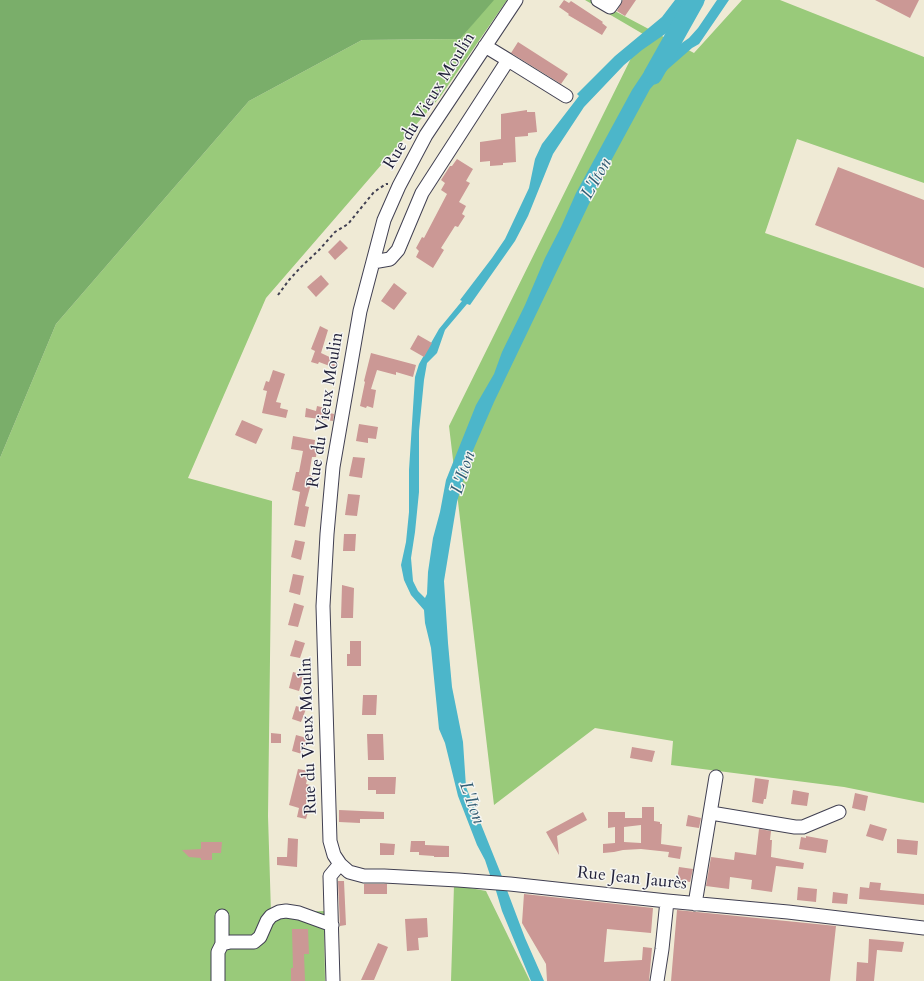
<!DOCTYPE html>
<html>
<head>
<meta charset="utf-8">
<style>
	body { margin:0 }
	canvas { display:block; background:#efead5 }
</style>
</head>
<body>
<canvas width="924" height="981"></canvas>
<script>
const g = document.querySelector('canvas').getContext('2d');
g.lineJoin = 'round';
function paint(path, color) {
  g.fillStyle = color;
  g.fill(path, 'evenodd');
}
function poly(rows) {
  const path = new Path2D();
  for (const r of rows) {
    path.moveTo(r[0], r[1]);
    for (let i = 2; i < r.length; i += 2) path.lineTo(r[i], r[i + 1]);
  }
  return path;
}
function strokePath(path, color, width, dash) {
  g.strokeStyle = color;
  g.lineWidth = width;
  g.lineCap = dash ? 'butt' : 'round';
  g.setLineDash(dash || []);
  g.stroke(path);
}
function label(font, color, halo, rows, align = 'center') {
  g.font = font + ' Cardo,serif';
  g.lineWidth = 3;
  g.setLineDash([]);
  g.textBaseline = 'middle';
  g.strokeStyle = halo;
  g.fillStyle = color;
  for (const [text, x, y, turn = 0] of rows) {
    g.save();
    g.translate(x, y);
    g.rotate((+turn || 0) * Math.PI / 180);
    g.textAlign = isNaN(turn) ? turn : align;
    if (halo) g.strokeText(text, 0, 0);
    g.fillText(text, 0, 0);
    g.restore();
  }
}
paint(poly([
	[492,0,507,0,440,97,266,298,188,478,272,501,268,816,271,913,324,911,325,981,0,981,0,458,56,324,249,101,362,40,460,39],
	[585,0,594,0,694,53,742,0,780,0,924,57,924,183,797,139,765,233,924,288,924,803,844,787,671,765,673,741,595,728,494,805,449,426,643,34],
	[454,885,486,891,530,981,451,981]
]), '#99ca7a');
paint(poly([
	[0,0,494,0,460,39,362,40,249,101,56,324,0,458]
]), '#7aae6a');
paint(poly([
	[675,0,705,0,691,21,666,51,666,54,689,38,698,28,717,0,729,0,699,44,692,48,668,69,650,89,599,183,494,402,468,462,457,502,444,581,448,643,452,687,463,742,466,787,503,879,491,878,485,860,477,845,458,796,445,743,439,729,431,648,425,623,424,610,411,595,404,580,401,565,406,542,409,512,409,470,415,377,419,364,439,329,462,301,460,300,492,258,505,239,529,188,535,159,542,144,579,96,577,94,615,56,662,17],
	[668,32,669,33,661,50,656,54,632,90,576,193,561,227,545,258,525,305,502,352,494,374,476,405,446,480,440,512,433,538,428,572,427,594,425,598,418,591,413,581,411,558,415,532,419,492,419,431,424,380,427,363,437,353,445,330,467,304,470,305,515,241,528,216,553,154,584,107,624,65,642,50],
	[494,884,505,885,525,938,544,981,531,981,502,911]
]), '#4cb6ca');
strokePath(poly([
	[653,75,695,0]
]), '#4cb6ca', 19);
paint(poly([
	[564,0,569,3,571,1,603,22,602,23,607,27,602,35,568,15,569,14,559,7],
	[623,0,636,0,625,16,617,11],
	[875,0,919,0,910,18],
	[518,42,568,74,561,84,511,53],
	[527,110,527,112,535,112,537,132,528,133,528,136,515,137,516,162,503,163,503,165,490,166,490,161,480,162,480,142,501,139,501,114],
	[457,159,473,169,466,181,470,183,459,202,466,206,462,214,465,216,458,227,455,226,441,248,444,250,433,268,416,257,419,251,416,248,422,237,424,238,447,194,441,190,445,183,441,180,450,166,452,166],
	[838,167,924,200,924,268,815,225],
	[340,240,348,248,335,260,328,252],
	[321,275,329,284,316,297,307,287],
	[394,283,407,293,394,310,381,301],
	[320,326,328,330,321,353,338,361,335,368,319,362,318,364,311,362,315,351,311,349],
	[418,335,432,343,424,357,410,349],
	[371,353,416,365,413,377,396,372,396,375,377,370,371,389,376,390,373,408,367,406,366,408,360,406,365,382,364,381],
	[273,370,285,374,276,402,281,403,280,408,288,410,286,418,262,413,267,391,263,390,266,381,269,382],
	[317,406,330,409,330,413,334,414,333,421,305,417,306,408,316,411],
	[242,420,263,429,256,444,235,435],
	[359,424,378,427,376,439,368,438,368,443,356,441],
	[293,436,315,440,314,448,317,448,316,457,312,457,309,475,313,476,305,506,309,507,305,527,294,525,300,492,292,490,296,472,299,472,303,451,291,449],
	[353,457,365,458,362,478,349,476],
	[348,494,360,495,357,516,345,515],
	[344,534,356,534,355,551,343,551],
	[295,540,305,542,301,560,291,557],
	[293,574,304,576,300,595,289,592],
	[342,585,354,588,353,618,341,618],
	[294,603,304,606,298,627,288,625],
	[295,640,305,643,300,658,290,656],
	[350,641,361,641,361,666,347,666,347,654,350,654],
	[293,672,304,675,299,691,289,688],
	[363,695,377,695,376,715,362,715],
	[296,706,306,709,301,722,292,719],
	[271,733,281,734,281,743,271,743],
	[367,734,383,734,384,760,368,760],
	[296,735,307,738,302,754,292,751],
	[632,747,655,751,652,762,630,758],
	[298,769,309,771,306,784,310,785,306,804,310,805,306,819,297,817,299,808,289,805],
	[368,777,396,777,395,794,376,794,376,790,368,790],
	[755,778,769,780,766,799,764,799,763,804,752,802],
	[793,790,809,793,807,806,791,804],
	[855,793,868,796,865,811,852,808],
	[642,807,654,807,654,821,660,822,660,824,662,824,661,844,682,847,680,859,668,857,669,852,641,849,623,850,614,852,603,853,603,844,615,843,615,827,608,828,608,812,625,812,625,818,642,818],
	[641,825,641,843,624,842,624,827],
	[339,810,384,812,384,819,360,819,360,823,339,822],
	[583,812,587,820,557,836,559,855,546,832],
	[688,815,701,818,699,828,686,826],
	[870,824,887,829,883,841,866,836],
	[759,829,771,831,770,840,772,840,771,857,804,863,803,869,776,866,772,892,751,889,752,880,730,877,729,889,706,886,711,857,734,860,735,852,756,855],
	[806,836,828,840,826,853,799,849,801,837,806,838],
	[288,838,298,839,297,867,277,865,277,857,287,857],
	[897,839,918,841,917,855,897,853],
	[411,841,425,841,425,845,449,846,449,857,434,857,434,856,419,855,419,852,410,852],
	[201,842,222,842,221,853,212,853,212,860,201,860,201,858,189,857,182,850,201,849],
	[380,843,395,844,394,855,380,855],
	[679,867,693,869,690,882,677,880],
	[338,881,344,881,346,925,340,926],
	[870,882,881,883,880,890,924,894,924,905,859,899,860,887,869,888],
	[364,884,387,884,387,894,364,894],
	[798,887,817,889,816,902,797,900],
	[833,892,848,894,847,904,832,903],
	[524,894,653,908,651,933,607,929,604,962,642,960,643,947,652,948,649,981,547,981,546,964,522,923],
	[677,910,836,926,830,981,671,981],
	[427,918,428,937,418,938,419,950,407,951,405,919],
	[292,929,308,929,309,954,304,954,305,981,291,981,291,968,293,968],
	[869,939,904,942,902,952,877,950,874,981,856,981,857,962,868,963],
	[378,943,388,947,374,980,361,980]
]), '#cb9895');
const minor = poly([
	[516,0,426,135,399,186,384,220,360,311,333,467,327,534,323,606,330,841,334,855,340,864,349,872,364,876,384,876,458,880,510,884,667,901,788,912,924,928],
	[598,0,610,7,615,0],
	[508,60,566,96],
	[373,262,390,259,398,250,422,193,508,60,485,46],
	[711,813,795,827,803,827,839,812],
	[695,904,716,777],
	[222,916,222,944],
	[218,981,218,952,222,944,230,942,254,942,260,937,267,921,271,916,279,912,286,911,299,913,332,925],
	[333,981,330,876,340,864],
	[657,981,662,949,667,901]
]);
strokePath(minor, '#414052', 15);
strokePath(poly([
	[278,295,289,280,301,267,319,250,335,232,348,224,374,192,386,184,388,184]
]), '#414052', 2, [3, 3]);
strokePath(minor, '#fff', 13);
label('17px', '#22223b', '#f6f6f2', [
	["Rue du Vieux Moulin",430,101,-58],
	["Rue du Vieux Moulin",326,410,-81],
	["Rue du Vieux Moulin",309,736,-92],
	["Rue Jean Jaurès",632,879,6]
]);
label('italic 18px', '#335d74', '#f6f6f2', [
	["L'Iton",597,179,-61],
	["L'Iton",464,473,-72],
	["L'Iton",471,803,70]
]);
</script>
</body>
</html>
